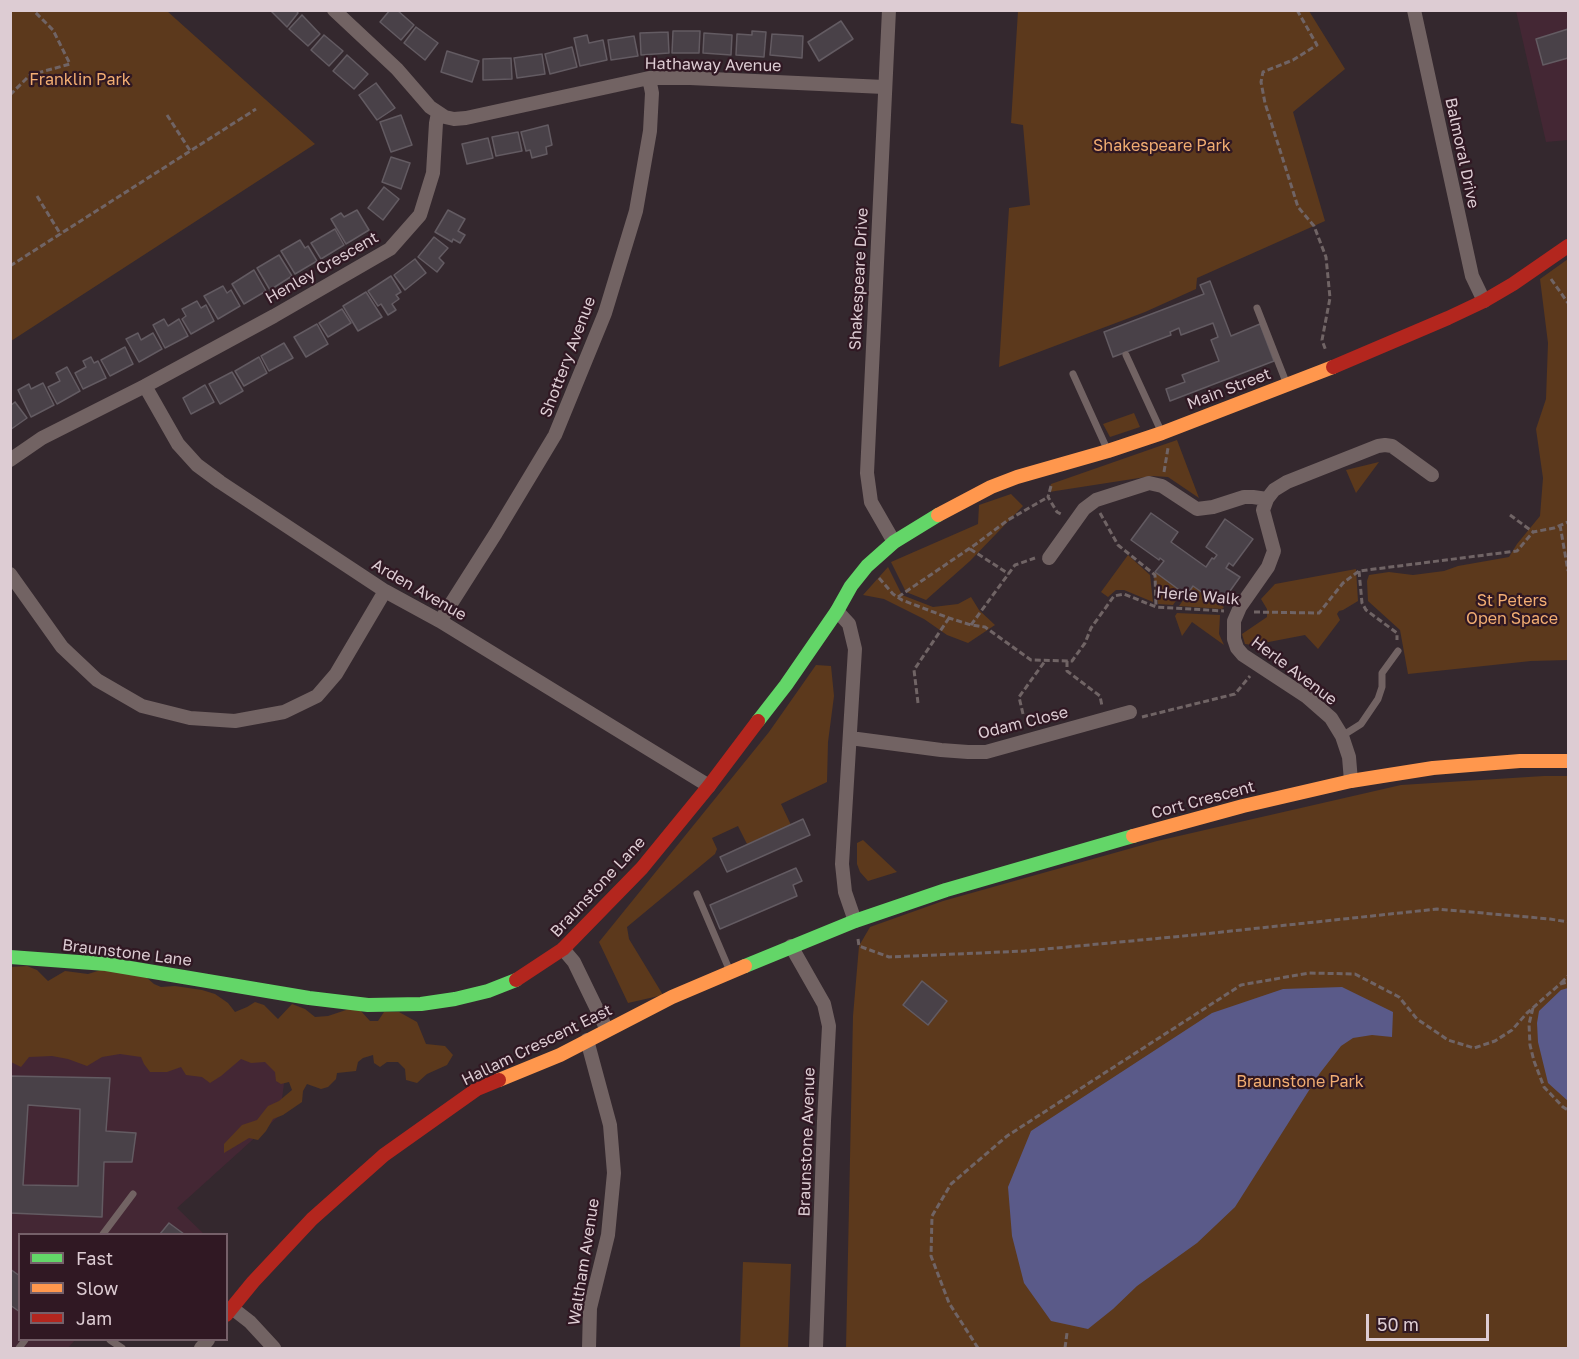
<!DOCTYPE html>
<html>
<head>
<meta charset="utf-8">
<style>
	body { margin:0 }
	#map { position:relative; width:1579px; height:1359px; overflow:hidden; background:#34282e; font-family:"Golos Text",sans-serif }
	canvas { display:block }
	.frame { position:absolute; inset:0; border:12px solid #ddccd3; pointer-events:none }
	.legend { position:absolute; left:18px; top:1233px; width:210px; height:108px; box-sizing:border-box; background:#301823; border:2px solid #756069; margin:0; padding:8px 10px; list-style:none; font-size:18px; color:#ddccd3 }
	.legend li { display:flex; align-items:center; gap:12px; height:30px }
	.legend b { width:30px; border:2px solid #756069 }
	.scale { position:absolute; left:1366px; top:1314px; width:123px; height:27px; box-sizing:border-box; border:3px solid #ddccd3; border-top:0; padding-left:8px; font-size:18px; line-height:21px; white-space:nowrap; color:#ddccd3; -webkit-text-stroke:4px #301823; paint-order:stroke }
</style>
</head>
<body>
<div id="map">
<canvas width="1579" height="1359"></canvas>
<div class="frame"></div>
<ul class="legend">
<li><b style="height:8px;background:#63d668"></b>Fast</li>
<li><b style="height:8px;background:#ff974d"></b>Slow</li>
<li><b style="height:8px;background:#b3261e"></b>Jam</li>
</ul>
<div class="scale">50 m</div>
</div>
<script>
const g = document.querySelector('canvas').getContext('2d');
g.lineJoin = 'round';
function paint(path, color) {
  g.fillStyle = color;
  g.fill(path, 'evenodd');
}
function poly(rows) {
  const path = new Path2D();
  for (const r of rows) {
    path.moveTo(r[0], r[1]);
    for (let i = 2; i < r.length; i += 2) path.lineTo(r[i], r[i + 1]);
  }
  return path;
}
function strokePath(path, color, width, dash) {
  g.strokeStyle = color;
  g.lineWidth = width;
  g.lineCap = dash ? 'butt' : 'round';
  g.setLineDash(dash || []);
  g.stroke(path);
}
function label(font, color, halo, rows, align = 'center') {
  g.font = font + ' "Golos Text",sans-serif';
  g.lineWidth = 4.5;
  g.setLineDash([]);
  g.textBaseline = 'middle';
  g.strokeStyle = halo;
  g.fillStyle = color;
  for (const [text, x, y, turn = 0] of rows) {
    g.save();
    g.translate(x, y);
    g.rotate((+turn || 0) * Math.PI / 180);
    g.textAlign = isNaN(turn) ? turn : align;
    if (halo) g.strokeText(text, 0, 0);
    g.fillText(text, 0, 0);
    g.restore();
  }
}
paint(poly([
	[1516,11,1568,11,1568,140,1546,142],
	[10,1037,287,1060,280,1115,177,1208,204,1234,20,1234,20,1340,75,1340,68,1348,11,1348]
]), '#442734');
paint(poly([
	[10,11,167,11,315,144,11,341],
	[1018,11,1309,11,1345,69,1293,112,1325,221,1197,278,1196,289,1145,312,999,367,1009,208,1030,205,1023,125,1011,123],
	[1568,259,1568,660,1531,661,1408,674,1400,630,1368,601,1367,581,1369,575,1389,572,1413,575,1444,571,1458,566,1509,557,1517,544,1540,516,1543,478,1536,429,1546,399,1548,343,1540,279],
	[1134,413,1140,427,1110,437,1103,424],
	[1177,440,1199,498,1168,477,1152,476,1049,492,1051,484],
	[1379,462,1356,493,1346,470],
	[1011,494,1023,506,970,561,926,600,906,592,891,562,978,524,979,505],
	[1128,555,1150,575,1153,602,1124,590,1116,590,1108,597,1101,592],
	[888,567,902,595,933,607,958,604,971,597,979,610,995,625,968,643,947,635,924,619,884,599,863,595],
	[1356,569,1358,601,1343,610,1339,611,1337,614,1340,620,1318,649,1305,635,1253,645,1245,644,1242,634,1267,617,1267,609,1261,599,1275,584],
	[1155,572,1182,592,1173,605,1158,604,1154,578],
	[1193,586,1224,607,1222,609,1179,606],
	[1177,613,1220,615,1219,634,1224,645,1192,622,1182,636,1175,616],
	[816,665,831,666,834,696,828,742,827,782,781,804,791,825,747,844,738,826,712,838,717,849,715,854,627,927,629,939,663,995,628,1003,599,942,769,732],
	[1544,776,1568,776,1568,1348,846,1348,853,1016,859,946,870,927,943,901,1157,841,1401,785],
	[863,840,897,872,868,881,860,872,857,864,857,843],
	[27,966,37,970,48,981,65,971,88,974,104,969,146,977,154,984,161,987,175,986,202,990,215,994,228,1003,235,1012,247,1007,255,1002,264,1005,278,1019,292,1004,305,1009,315,1017,328,1016,349,1009,360,1010,370,1021,378,1021,384,1012,399,1012,417,1022,426,1044,445,1046,453,1055,447,1065,427,1074,417,1083,406,1080,405,1069,398,1062,387,1062,380,1067,374,1063,373,1055,363,1058,358,1062,356,1071,337,1073,336,1079,328,1087,321,1089,307,1084,303,1091,302,1102,283,1115,273,1119,266,1131,258,1140,249,1138,224,1153,224,1144,242,1125,257,1120,268,1106,279,1101,292,1090,289,1082,281,1084,276,1081,275,1072,265,1062,251,1063,241,1059,221,1076,210,1083,202,1077,186,1075,181,1067,167,1072,150,1072,144,1064,141,1057,120,1054,102,1057,87,1066,68,1059,52,1056,29,1057,21,1067,11,1062,10,967],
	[743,1262,791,1264,788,1348,740,1348]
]), '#5c391c');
paint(poly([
	[1342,987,1393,1012,1392,1037,1372,1035,1353,1038,1341,1046,1320,1073,1235,1207,1197,1243,1137,1286,1113,1309,1088,1329,1051,1321,1024,1283,1012,1236,1008,1187,1031,1131,1212,1013,1283,989],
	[1568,988,1568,1101,1548,1083,1538,1042,1537,1023,1539,1011,1561,990]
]), '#5a5a89');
const building = poly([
	[270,10,296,10,298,13,287,27,270,10],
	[390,10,397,10,414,25,401,40,380,22,390,10],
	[302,15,320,34,308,46,289,29,302,15],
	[841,21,853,39,819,61,808,42,841,21],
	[416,27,438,43,425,60,404,43,416,27],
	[1568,29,1568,58,1543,65,1536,39,1568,29],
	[673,31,700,31,699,53,672,53,673,31],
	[752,31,766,32,764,57,736,55,737,34,752,35,752,31],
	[668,32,669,53,641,55,640,33,668,32],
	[704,33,732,35,731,55,703,53,704,33],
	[772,34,803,36,802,58,770,55,772,34],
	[324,35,343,51,329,66,311,50,324,35],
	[587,35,589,43,603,40,607,60,580,66,574,38,587,35],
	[634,36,638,56,611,60,608,40,634,36],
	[572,47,577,67,550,74,545,54,572,47],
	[447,51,479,61,472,82,441,72,447,51],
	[542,54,545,74,517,78,514,58,542,54],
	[347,55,368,74,354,89,333,71,347,55],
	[511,58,512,79,483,80,483,59,511,58],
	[376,83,395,108,377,120,359,95,376,83],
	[401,115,412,145,391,152,380,122,401,115],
	[548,125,552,145,546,147,547,154,532,158,530,150,526,151,521,132,548,125],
	[518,132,522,151,496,156,492,137,518,132],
	[488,138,493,158,467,164,462,144,488,138],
	[391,157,410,163,401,189,382,182,391,157],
	[384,187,399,199,383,220,368,208,384,187],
	[357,210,369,230,346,244,331,219,341,213,344,217,357,210],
	[448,210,465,219,458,231,465,235,460,243,453,239,452,242,435,232,448,210],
	[335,229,344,245,321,259,311,243,335,229],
	[434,237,448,248,439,258,444,263,437,272,418,257,434,237],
	[300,240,305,248,308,246,317,261,295,274,281,251,300,240],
	[279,255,292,276,270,290,257,268,279,255],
	[415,259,426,273,405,290,394,275,415,259],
	[254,270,266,291,244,304,232,284,254,270],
	[391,276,401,292,396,295,399,299,392,304,396,310,388,315,381,304,378,306,368,291,391,276],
	[1210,281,1231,336,1260,324,1274,361,1170,401,1166,389,1185,382,1182,375,1219,361,1211,340,1218,337,1213,323,1181,335,1179,328,1170,332,1171,335,1113,357,1104,332,1204,294,1200,285,1210,281],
	[223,286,227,293,231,290,240,306,218,319,204,296,223,286],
	[366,292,382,317,358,331,343,306,366,292],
	[197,301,201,308,206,305,214,321,191,334,182,319,186,316,182,309,197,301],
	[342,309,351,323,328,337,319,323,342,309],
	[164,319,168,326,179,319,188,336,165,348,153,325,164,319],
	[317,324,328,344,306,357,294,337,317,324],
	[138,333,141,340,153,333,162,349,139,362,126,339,138,333],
	[284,343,293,358,269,371,261,356,284,343],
	[125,347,133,364,110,376,101,360,125,347],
	[91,357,94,363,98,361,106,378,83,389,75,373,86,367,83,361,91,357],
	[259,357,267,373,244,386,235,371,259,357],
	[67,367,80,391,57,404,48,387,60,381,56,373,67,367],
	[232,372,243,391,220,404,209,384,232,372],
	[43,383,54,405,31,417,18,390,29,384,31,389,43,383],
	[205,385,214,402,191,414,183,398,205,385],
	[15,402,27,418,10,430,10,406,15,402],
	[1151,513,1178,532,1171,542,1206,567,1212,558,1214,559,1217,555,1206,547,1225,519,1253,539,1233,566,1229,563,1226,568,1240,577,1220,605,1193,586,1186,596,1181,593,1182,592,1155,572,1164,561,1160,558,1159,560,1131,540,1151,513],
	[803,819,810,835,727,872,720,857,803,819],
	[796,868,802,881,793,885,797,896,720,929,710,905,796,868],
	[922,981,947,1001,928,1025,903,1005,922,981],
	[10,1076,110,1078,106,1131,136,1133,132,1162,104,1162,102,1217,10,1213,10,1076],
	[28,1105,80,1109,78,1186,23,1185,28,1105],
	[169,1223,184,1234,160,1234,169,1223],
	[10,1269,20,1276,20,1312,10,1305,10,1269]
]);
paint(building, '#494148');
strokePath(building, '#635b62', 1.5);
strokePath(poly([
	[1297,10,1317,45,1293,60,1263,72,1261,82,1265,103,1298,207,1314,226,1326,257,1330,298,1322,340,1326,351],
	[10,95,30,75,70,64,53,30,33,10],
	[167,115,191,152],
	[37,196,61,235],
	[10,266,256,109],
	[1551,279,1568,303],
	[1164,472,1168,448],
	[1051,486,1048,497,1057,512,1063,515],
	[1100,513,1118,545,1155,575,1156,607],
	[1510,515,1533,532,1554,528,1568,522],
	[1560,525,1568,571],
	[970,549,1009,574],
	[1359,571,1362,603,1366,610,1397,633,1397,640],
	[879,578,893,594,902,600,949,618,971,625,985,627,1031,660,1072,661,1085,643,1091,628,1114,596,1124,594,1156,607,1224,611],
	[898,597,976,544,1008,520,1048,497],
	[1254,612,1319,613,1343,583,1359,571,1517,551,1533,532],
	[971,625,1015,565,1035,558],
	[1067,661,1067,671,1100,696,1102,706],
	[918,703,914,670,949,618],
	[1023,714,1019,697,1045,661],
	[1142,717,1235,694,1250,676],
	[858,939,859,946,889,957,1025,951,1194,935,1437,909,1550,919,1568,922],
	[1561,983,1568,976],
	[1533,1008,1529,1024,1530,1045,1534,1061,1544,1087,1563,1107,1568,1110],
	[978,1348,949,1303,931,1256,932,1216,951,1184,1007,1136,1241,985,1309,973,1355,974,1399,997,1417,1019,1448,1040,1474,1048,1495,1041,1512,1030,1527,1013,1560,984,1568,982],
	[1065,1348,1067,1333]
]), '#706465', 3, [6, 3]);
strokePath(poly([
	[1257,308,1286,382],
	[1126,355,1161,431],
	[1073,374,1107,449],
	[1342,736,1361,724,1378,699,1382,687,1382,673,1398,651],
	[697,894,729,969],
	[103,1234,133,1194],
	[110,1340,122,1348],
	[19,1348,25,1340]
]), '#726363', 7);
strokePath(poly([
	[334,10,397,69,430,107,445,117,454,119,466,118,649,78,690,78,884,87],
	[889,10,867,473,871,502,894,542],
	[1414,10,1472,276,1484,301],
	[145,386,178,444,197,465,220,482,385,591,440,621,709,786],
	[10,460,42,438,145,386,274,316,390,249,420,215,433,173,436,123,438,113],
	[1049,558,1084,509,1096,500,1149,483,1162,486,1197,509,1213,507,1244,497,1253,497,1267,499],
	[10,574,62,647,97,680,142,706,190,718,235,721,284,712,317,696,336,674,385,591],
	[837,611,849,624,855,649,842,864,845,892,855,921],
	[440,621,496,533,555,435,605,313,636,211,650,131,652,93,649,78],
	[850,738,941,750,968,752,986,752,1130,712],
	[1351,781,1349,757,1342,736,1331,718,1307,697,1243,655,1237,648,1234,639,1234,621,1240,607,1268,567,1274,551,1263,510,1267,499,1274,490,1287,482,1378,446,1385,445,1392,446,1432,475],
	[791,946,824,1004,829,1026,824,1121,816,1348],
	[563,949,574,962,607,1030],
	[587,1040,610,1125,614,1173,608,1235,590,1308,589,1348],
	[232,1308,250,1322,274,1348],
	[201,1348,208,1340]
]), '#726363', 14);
strokePath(poly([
	[758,721,786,685,837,611,851,586,867,566,894,542,938,515],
	[10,957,106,964,309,998,368,1005,421,1004,455,999,488,991,516,980],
	[745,966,855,921,946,890,1133,836]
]), '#63d668', 14);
strokePath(poly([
	[938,515,991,487,1017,477,1108,451,1162,433,1333,367],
	[1133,836,1243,806,1351,781,1433,768,1520,761,1568,761],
	[499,1080,560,1055,672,997,745,966]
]), '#ff974d', 14);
strokePath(poly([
	[1333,367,1448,318,1484,301,1513,284,1568,246],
	[516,980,563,949,642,868,709,786,758,721],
	[226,1315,253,1282,312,1219,384,1155,477,1089,499,1080]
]), '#b3261e', 14);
label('16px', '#ddccd3', '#301823', [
	["Hathaway Avenue",713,65,1],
	["Balmoral Drive",1462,153,78],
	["Henley Crescent",322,268,-30],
	["Shakespeare Drive",859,279,-87],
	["Shottery Avenue",568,357,-69],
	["Main Street",1229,389,-21],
	["Arden Avenue",419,590,30],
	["Herle Walk",1198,596,5],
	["Herle Avenue",1294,671,37],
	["Odam Close",1023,723,-14],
	["Cort Crescent",1203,800,-15],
	["Braunstone Lane",598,887,-47],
	["Braunstone Lane",127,953,7],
	["Hallam Crescent East",537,1045,-26],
	["Braunstone Avenue",807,1142,-88],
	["Waltham Avenue",584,1262,-81]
]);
label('16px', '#f2ad72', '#301823', [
	["Franklin Park",80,80],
	["Shakespeare Park",1162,146],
	["St Peters",1512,601],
	["Open Space",1512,619],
	["Braunstone Park",1300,1082]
]);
</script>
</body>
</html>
